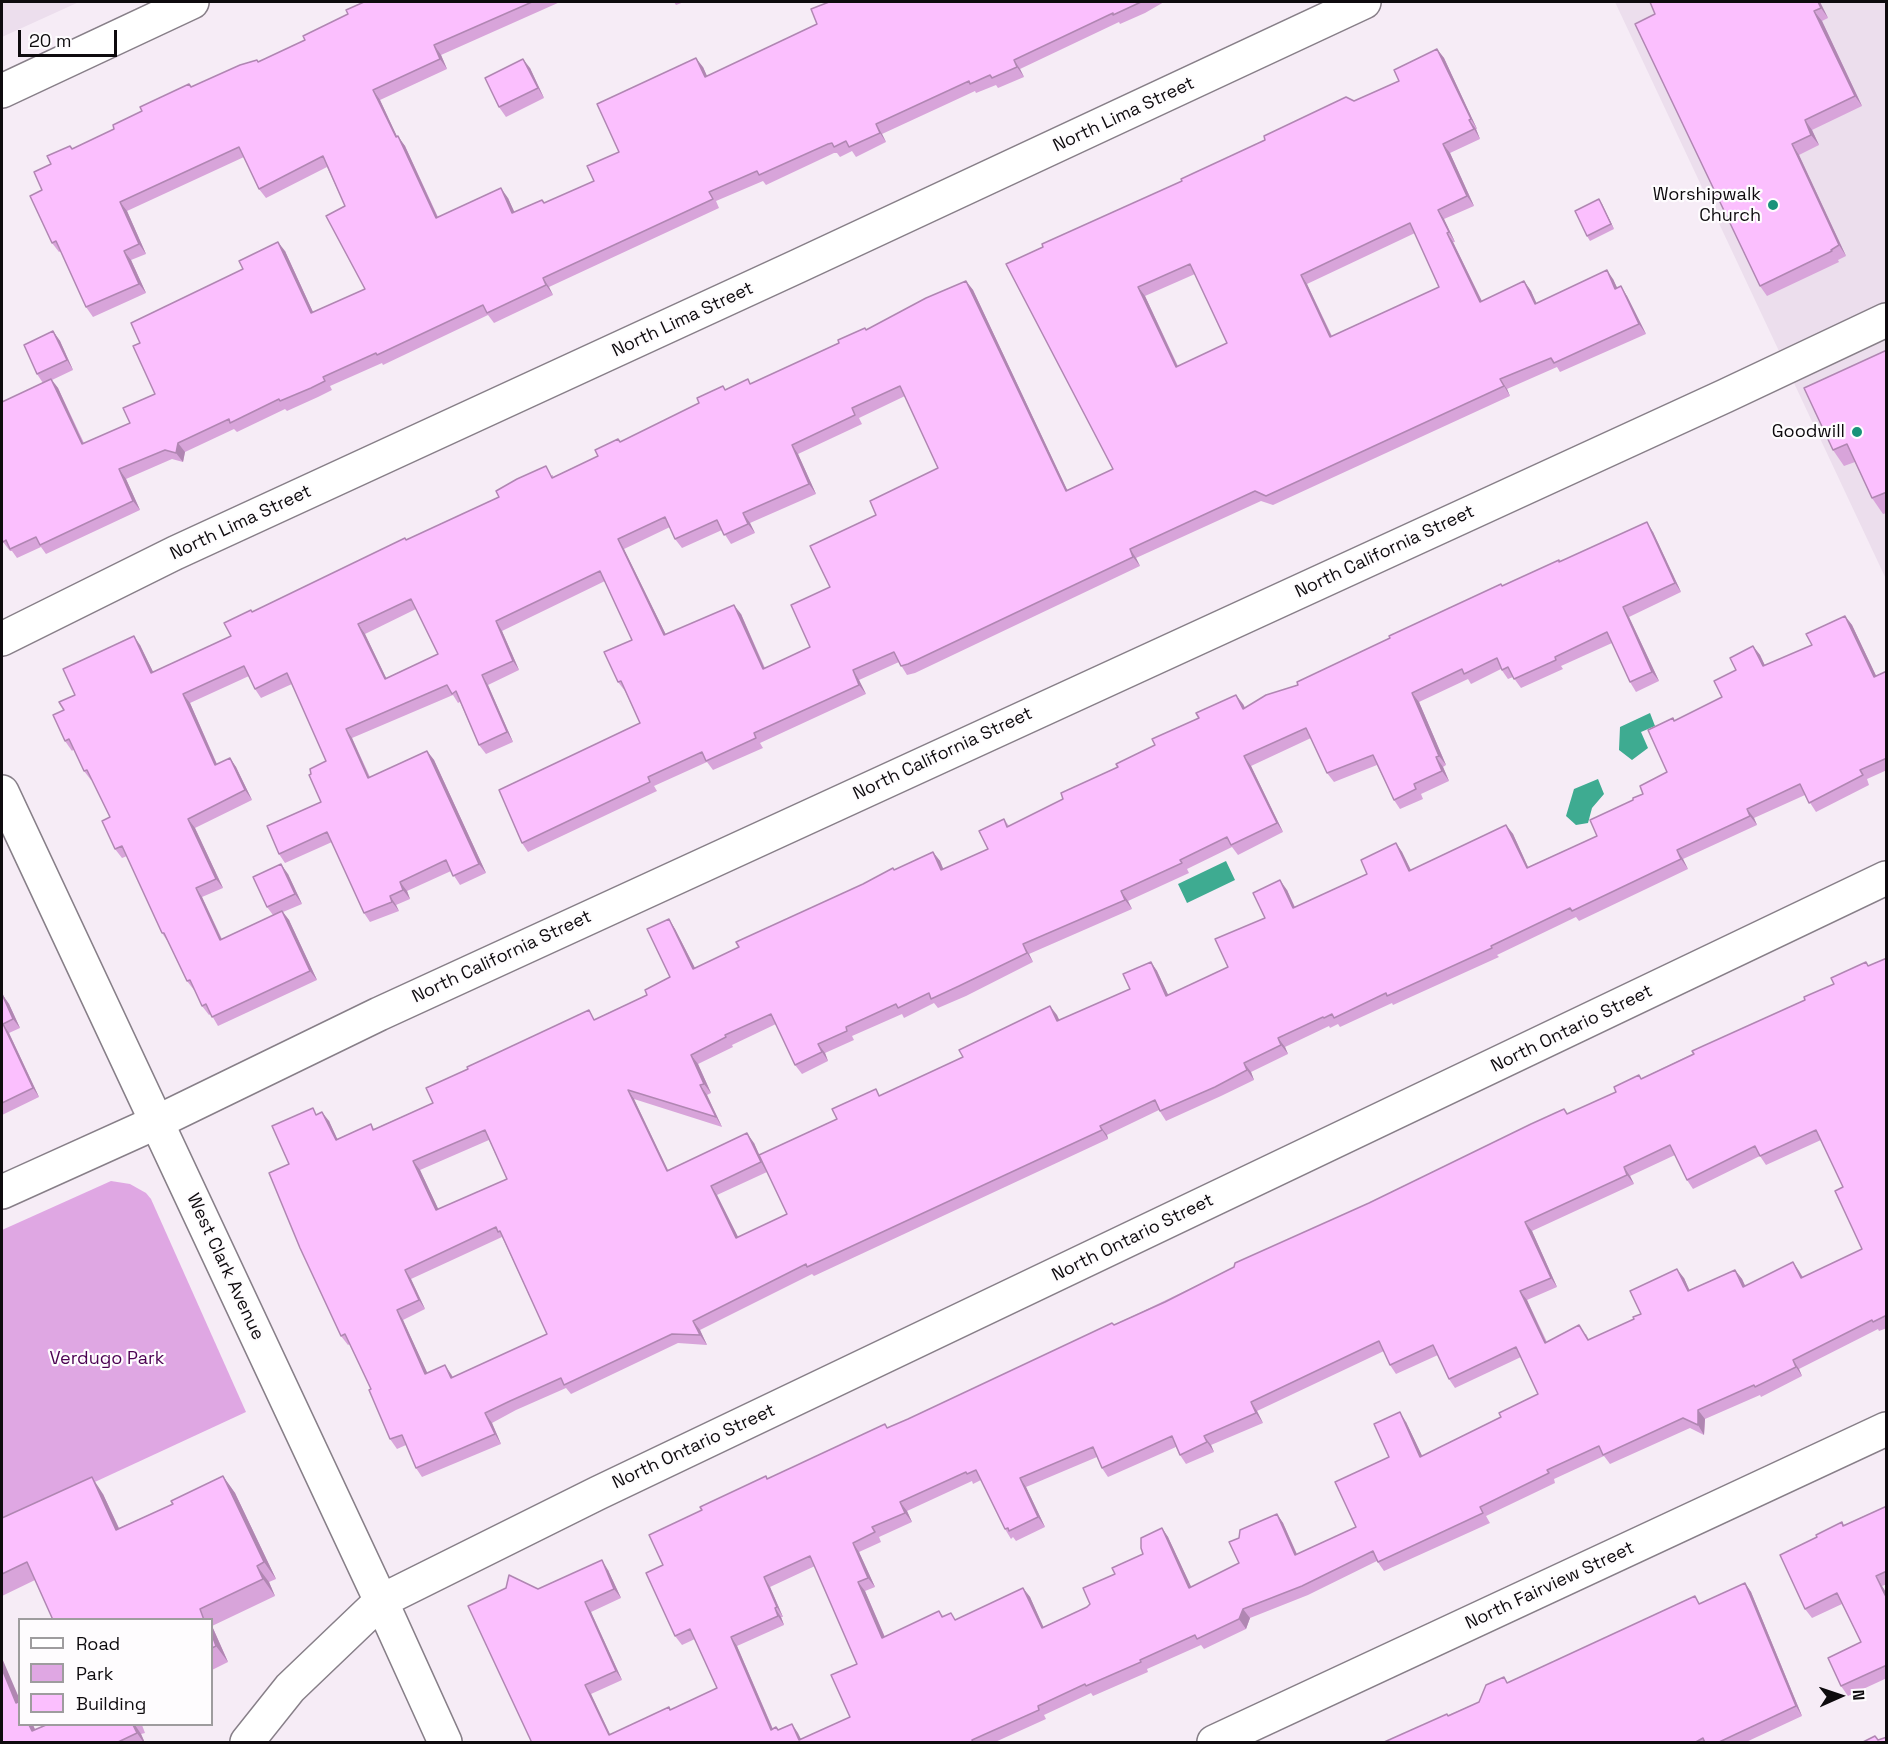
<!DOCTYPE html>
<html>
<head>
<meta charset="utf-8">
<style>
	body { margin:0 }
	#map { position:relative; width:1888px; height:1744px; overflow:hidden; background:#f6ecf6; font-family:"Space Grotesk",sans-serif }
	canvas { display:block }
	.frame { position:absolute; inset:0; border:3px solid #0e0b0e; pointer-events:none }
	.legend { position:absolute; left:18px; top:1618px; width:195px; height:108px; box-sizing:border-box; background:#fefcfe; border:2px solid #9e9c9e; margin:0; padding:8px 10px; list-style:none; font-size:18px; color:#0e0b0e }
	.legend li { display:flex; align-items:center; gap:12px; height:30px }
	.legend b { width:30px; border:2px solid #9e9c9e }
	.north { position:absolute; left:1810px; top:1666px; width:60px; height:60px; -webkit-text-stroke:4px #fefcfe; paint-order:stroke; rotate:87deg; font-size:16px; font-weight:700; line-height:24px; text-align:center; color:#0e0b0e }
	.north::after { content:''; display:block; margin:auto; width:21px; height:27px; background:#0e0b0e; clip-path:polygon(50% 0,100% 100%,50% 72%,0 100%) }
	.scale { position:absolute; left:18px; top:30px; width:99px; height:27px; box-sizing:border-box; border:3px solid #0e0b0e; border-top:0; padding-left:8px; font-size:18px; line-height:21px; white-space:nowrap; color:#0e0b0e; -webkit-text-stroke:4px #fefcfe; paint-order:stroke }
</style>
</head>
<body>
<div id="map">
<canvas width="1888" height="1744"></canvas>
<div class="frame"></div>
<ul class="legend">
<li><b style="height:8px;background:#fff"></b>Road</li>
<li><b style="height:16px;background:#dfa7e3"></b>Park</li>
<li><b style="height:16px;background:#fbbffe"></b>Building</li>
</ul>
<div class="north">N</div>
<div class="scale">20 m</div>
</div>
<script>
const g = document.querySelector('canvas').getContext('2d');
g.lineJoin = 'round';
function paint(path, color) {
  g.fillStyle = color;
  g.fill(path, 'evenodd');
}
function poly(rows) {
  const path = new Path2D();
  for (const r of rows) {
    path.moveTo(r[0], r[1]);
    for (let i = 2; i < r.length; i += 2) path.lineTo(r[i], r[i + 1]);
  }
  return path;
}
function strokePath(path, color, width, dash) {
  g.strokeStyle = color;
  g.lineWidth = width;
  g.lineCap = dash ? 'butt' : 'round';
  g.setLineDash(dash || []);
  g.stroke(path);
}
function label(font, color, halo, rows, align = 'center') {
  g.font = font + ' "Space Grotesk",sans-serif';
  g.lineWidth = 4.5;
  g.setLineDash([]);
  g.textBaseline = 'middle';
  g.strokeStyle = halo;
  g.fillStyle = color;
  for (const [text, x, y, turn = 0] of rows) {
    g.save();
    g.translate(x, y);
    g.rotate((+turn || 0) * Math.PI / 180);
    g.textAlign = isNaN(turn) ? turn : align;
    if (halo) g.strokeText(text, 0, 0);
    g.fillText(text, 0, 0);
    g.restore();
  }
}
paint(poly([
	[2,2,79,2,2,37],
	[1615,2,1886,2,1886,579,1801,398]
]), '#ecdeed');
paint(poly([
	[111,1181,130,1184,146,1193,151,1199,246,1412,2,1525,2,1230]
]), '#dfa7e3');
paint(poly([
	[1650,713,1655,726,1641,732,1648,748,1632,760,1619,750,1620,727],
	[1598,779,1604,794,1592,808,1588,823,1576,825,1566,816,1574,789],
	[1226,861,1235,880,1187,903,1178,884]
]), '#3eab91');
const street = poly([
	[2,91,192,2],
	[2,639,175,553,796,267,1364,2],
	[2,792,381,1601,445,1742],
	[247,1742,290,1688,381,1601,598,1493,1886,878],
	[1214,1742,1886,1429]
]);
const secondary = poly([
	[2,1192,157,1122,379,1014,1725,396,1886,320]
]);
strokePath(street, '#877f88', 36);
strokePath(secondary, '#877f88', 36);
strokePath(street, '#fff', 33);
strokePath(secondary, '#fff', 33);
paint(poly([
	[364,2,560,2,441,55,447,69,380,100,397,137,405,146,438,217,508,198,514,212,542,200,544,203,594,181,619,152,703,67,707,77,817,24,829,2,1164,2,1145,13,1120,24,1119,22,1020,69,1024,77,998,88,996,85,976,93,975,91,882,134,886,142,856,157,852,151,840,157,837,153,834,153,766,185,763,181,716,201,719,208,549,287,553,295,494,323,488,315,383,365,382,363,330,386,332,390,318,397,287,411,285,409,237,432,234,429,185,452,183,462,172,459,126,479,140,510,46,554,41,547,17,558,12,551,10,551,3,542,43,383,37,374,53,331,60,341,73,370,52,380,58,388,84,443,130,423,155,394,140,343,285,251,313,312,365,289,345,206,327,167,266,198,259,189,244,157,127,211,146,254,131,260,146,293,93,317,86,307,61,251,59,252,52,243,42,190,51,164,72,149,114,129,189,84,191,87,258,62,305,40,348,14],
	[674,2,684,2,676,5],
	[1820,2,1828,18,1822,21,1862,106,1812,130,1819,145,1799,155,1846,256,1838,260,1839,262,1767,296,1760,286,1635,24],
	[1437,49,1444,58,1477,129,1476,129,1480,139,1450,153,1474,206,1444,219,1455,242,1453,242,1482,301,1524,281,1531,291,1536,303,1613,279,1617,288,1627,296,1646,334,1560,372,1557,367,1507,389,1510,396,1273,505,1261,501,1136,558,1140,566,915,673,907,675,899,662,859,680,866,694,760,743,763,748,713,770,707,762,654,786,657,791,528,852,522,843,640,723,625,691,618,682,632,640,605,581,502,631,519,670,488,685,513,742,486,754,479,745,460,702,458,703,453,695,352,738,370,777,427,751,434,760,486,873,460,885,451,871,407,891,410,899,396,905,399,911,370,922,364,913,332,842,285,863,279,854,321,802,311,774,326,761,292,684,261,698,255,689,249,676,190,703,217,764,230,758,236,767,252,800,195,828,223,888,202,897,222,939,273,915,267,907,288,874,302,904,283,912,289,920,317,980,218,1026,211,1014,209,1015,202,1006,195,990,194,990,187,981,168,942,162,933,127,856,122,858,115,849,110,817,92,780,91,780,84,771,74,749,72,751,65,741,64,710,75,695,140,645,153,672,231,636,252,612,407,540,553,475,553,477,598,456,621,442,699,403,723,386,726,390,751,384,866,330,966,281,973,290,1067,490,1113,469,1006,264,1354,101,1399,81],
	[1415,233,1439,287,1332,336,1307,284],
	[1195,274,1227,343,1178,366,1145,296],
	[905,396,938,468,876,515,830,587,810,647,765,668,741,614,666,635,624,549,670,527,675,539,682,548,722,530,731,544,755,533,750,523,816,494,798,454,862,424,859,418],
	[416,609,438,654,386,678,365,634],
	[530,68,544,98,506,117,499,107],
	[1599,199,1602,204,1614,229,1590,241,1587,236],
	[1887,350,1887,513,1883,514,1872,498,1855,462,1844,466,1833,450],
	[1653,532,1681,592,1629,617,1659,681,1636,692,1630,682,1612,643,1561,666,1563,669,1521,688,1513,677,1508,679,1501,669,1471,684,1468,679,1419,702,1446,765,1443,767,1449,781,1421,794,1423,799,1400,809,1394,800,1377,765,1334,782,1327,773,1311,738,1251,766,1283,832,1238,855,1232,847,1187,869,1189,873,1128,901,1132,909,1029,954,1033,962,966,996,938,1008,934,1003,904,1018,902,1014,852,1036,854,1040,825,1053,828,1061,802,1074,795,1065,776,1024,732,1045,733,1047,698,1064,711,1093,707,1095,722,1127,634,1099,668,1170,754,1143,767,1172,717,1195,738,1237,787,1214,837,1119,876,1089,880,1096,963,1057,1050,1006,1059,1020,1130,989,1151,962,1157,971,1168,995,1228,967,1265,918,1287,890,1295,907,1367,874,1396,843,1402,852,1411,870,1506,825,1513,834,1528,867,1597,836,1633,800,1643,794,1667,772,1673,718,1675,721,1722,697,1736,670,1753,646,1760,655,1765,666,1812,645,1845,616,1852,625,1876,676,1887,671,1887,770,1867,779,1869,785,1816,812,1805,795,1754,818,1757,825,1683,859,1688,869,1579,921,1576,917,1497,955,1499,957,1393,1005,1392,1003,1340,1027,1338,1024,1330,1028,1329,1026,1285,1047,1288,1054,1251,1072,1254,1080,1221,1096,1166,1121,1159,1110,1107,1135,1108,1139,814,1276,812,1274,700,1330,707,1345,678,1343,571,1394,566,1388,516,1410,492,1423,501,1444,422,1477,416,1468,406,1445,397,1449,390,1439,371,1389,350,1344,348,1345,341,1336,317,1114,329,1121,337,1139,371,1124,374,1129,433,1103,595,1019,647,995,670,977,669,919,675,929,695,968,739,947,894,870,933,852,940,861,943,869,988,849,1004,819,1009,826,1063,799,1118,767,1243,704,1245,708,1298,685,1502,586,1560,562],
	[489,1140,507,1179,438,1209,420,1170],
	[502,1237,504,1241,547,1334,453,1377,451,1374,427,1373,403,1320,425,1309,411,1279],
	[1887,958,1887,1328,1879,1331,1878,1329,1799,1369,1802,1376,1761,1397,1760,1395,1705,1419,1704,1435,1690,1428,1610,1464,1604,1456,1554,1479,1555,1483,1486,1516,1490,1523,1384,1571,1377,1561,1308,1595,1250,1618,1246,1629,1204,1649,1201,1645,1147,1669,1148,1672,1093,1696,1091,1693,1044,1715,1046,1719,993,1743,532,1743,538,1589,608,1570,621,1598,591,1612,622,1680,591,1694,610,1734,671,1710,717,1688,695,1639,682,1645,675,1636,663,1565,768,1479,908,1419,1112,1323,1114,1325,1564,1109,1567,1114,1616,1092,1642,1078,1805,1000,1834,984],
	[1821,1140,1843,1187,1862,1249,1803,1277,1793,1262,1745,1286,1742,1279,1735,1270,1689,1290,1684,1278,1634,1319,1589,1340,1586,1334,1547,1342,1527,1300,1557,1287,1532,1231,1634,1184,1630,1176,1675,1155,1687,1180,1693,1189,1760,1156,1766,1165],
	[1384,1351,1390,1365,1396,1374,1438,1355,1449,1379,1455,1388,1521,1357,1538,1394,1501,1417,1422,1456,1406,1422,1356,1527,1297,1554,1283,1523,1277,1514,1239,1538,1239,1563,1191,1587,1168,1537,1162,1528,1143,1554,1115,1574,1087,1607,1043,1627,1030,1597,1023,1588,956,1620,943,1616,939,1611,885,1637,865,1591,875,1587,859,1552,881,1542,879,1537,912,1522,907,1511,972,1481,973,1484,981,1480,1005,1529,1011,1539,1013,1537,1016,1541,1045,1527,1026,1487,1097,1457,1102,1468,1108,1477,1176,1447,1180,1455,1186,1464,1214,1452,1211,1445,1263,1423,1257,1411],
	[815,1566,857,1664,850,1717,801,1740,792,1724,778,1730,773,1729,737,1646,784,1625,781,1617,783,1617,770,1587],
	[2,994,9,1004,20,1028,9,1033,39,1097,2,1115],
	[223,1476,235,1493,276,1579,269,1582,275,1596,212,1626,228,1662,212,1670,212,1620,53,1620,35,1580,2,1596,2,1518,103,1494,119,1528,173,1504],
	[1887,1506,1887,1584,1882,1586,1887,1594,1887,1678,1848,1696,1841,1686,1861,1642,1842,1604,1812,1618,1805,1609,1817,1537,1842,1522,1844,1525],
	[1745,1583,1751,1592,1802,1716,1744,1743,1382,1743,1479,1702,1504,1677,1508,1683,1695,1596,1700,1604],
	[20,1725,33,1725,35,1729,46,1725,142,1725,145,1733,141,1734,145,1743,2,1743]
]), '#d8a4da');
paint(poly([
	[1818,2,1820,2,1828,18,1821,8],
	[1814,11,1822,21,1862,106,1855,96],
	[434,45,441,55,447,69,440,59],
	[1437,49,1444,58,1477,129,1471,119],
	[696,58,703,67,712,87,705,77],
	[523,59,530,68,544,98,538,88],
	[1014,60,1020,69,1024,77,1017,67],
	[373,90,380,100,402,147,396,137],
	[1469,120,1476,129,1480,139,1474,129],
	[1805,120,1812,130,1819,145,1811,135],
	[876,124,882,134,886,142,880,133],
	[398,136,405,146,442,227,436,218],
	[1443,144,1450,153,1474,206,1467,196],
	[1792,144,1799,155,1846,256,1839,245],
	[501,188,508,198,519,222,512,213],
	[1599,199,1602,204,1614,229,1611,224],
	[120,202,127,211,146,254,139,244],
	[1438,210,1444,219,1455,242,1449,232],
	[1447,233,1453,242,1487,312,1480,302],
	[278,242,285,251,318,323,311,313],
	[124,251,131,260,146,293,139,284],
	[1607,270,1613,279,1622,298,1615,289],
	[1301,275,1307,284,1336,346,1330,337],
	[543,278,549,287,553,295,546,285],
	[966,281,973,290,1072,500,1066,491],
	[1524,281,1531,291,1541,313,1535,304],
	[1621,286,1627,296,1646,334,1639,324],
	[1138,287,1145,296,1182,376,1176,367],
	[53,331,60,341,73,370,67,360],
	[51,379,58,388,88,454,82,444],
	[1500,379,1507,389,1510,396,1504,386],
	[178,443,185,452,183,462,176,453],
	[792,445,798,454,816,494,809,484],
	[119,469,126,479,140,510,133,501],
	[743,513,750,523,755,533,748,524],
	[1647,522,1653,532,1681,592,1675,583],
	[618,539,624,549,671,645,664,635],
	[1130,549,1136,558,1140,566,1133,557],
	[734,605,741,614,769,679,763,669],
	[1623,607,1629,617,1659,681,1652,672],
	[1845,616,1852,625,1881,686,1874,677],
	[496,621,502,631,519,670,513,661],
	[358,624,365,634,391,688,385,679],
	[134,636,140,645,158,682,151,673],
	[1753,646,1760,655,1770,676,1763,666],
	[853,670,859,680,866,694,859,685],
	[482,675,488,685,513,742,507,732],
	[1412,693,1419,702,1446,765,1439,756],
	[183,694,190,703,221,774,215,765],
	[1236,695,1243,704,1250,718,1243,709],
	[346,729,352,738,374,788,368,778],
	[427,751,434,760,486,873,479,864],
	[1244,756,1251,766,1283,832,1277,823],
	[1436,757,1443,767,1449,781,1442,771],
	[230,758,236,767,252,800,245,790],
	[1747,809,1754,818,1757,825,1750,816],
	[188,819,195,828,223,888,216,879],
	[1506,825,1513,834,1533,878,1527,868],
	[1396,843,1402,852,1416,881,1409,871],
	[1677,850,1683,859,1688,869,1681,859],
	[933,852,940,861,948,880,941,870],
	[281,864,288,874,302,904,295,894],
	[1280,880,1287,890,1299,917,1293,908],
	[400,882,407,891,410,899,403,890],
	[196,888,202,897,226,949,220,940],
	[1121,891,1128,901,1132,909,1125,900],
	[390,896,396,905,399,911,392,902],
	[282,911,289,920,317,980,310,971],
	[669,919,675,929,700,978,693,969],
	[1023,944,1029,954,1033,962,1027,953],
	[1151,962,1157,971,1173,1005,1166,996],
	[2,994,9,1004,20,1028,13,1019],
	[1050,1006,1057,1015,1064,1030,1057,1021],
	[3,1024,9,1033,39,1097,33,1088],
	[1278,1038,1285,1047,1288,1054,1281,1045],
	[818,1044,825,1053,828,1061,822,1052],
	[691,1055,698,1064,711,1093,704,1084],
	[1244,1063,1251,1072,1254,1080,1247,1070],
	[700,1085,707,1095,722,1127,716,1117],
	[628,1090,634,1099,673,1181,667,1171],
	[322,1112,329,1121,342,1149,336,1140],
	[1100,1126,1107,1135,1108,1139,1102,1130],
	[747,1133,754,1143,767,1172,761,1162],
	[413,1161,420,1170,443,1219,436,1210],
	[1624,1167,1630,1176,1634,1184,1627,1175],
	[711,1186,717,1195,743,1247,736,1238],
	[1525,1222,1532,1231,1557,1287,1551,1278],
	[1793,1262,1799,1271,1808,1287,1801,1278],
	[1677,1269,1684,1278,1694,1300,1688,1291],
	[405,1270,411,1279,425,1309,419,1300],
	[1735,1270,1742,1279,1750,1296,1743,1287],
	[1520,1291,1527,1300,1551,1353,1545,1343],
	[397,1310,403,1320,432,1383,425,1374],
	[693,1321,700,1330,707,1345,700,1335],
	[1793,1360,1799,1369,1802,1376,1796,1367],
	[445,1365,451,1374,457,1388,451,1378],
	[1251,1402,1257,1411,1263,1423,1256,1413],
	[1698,1410,1705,1419,1704,1435,1698,1425],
	[1400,1412,1406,1422,1427,1466,1420,1457],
	[485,1413,492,1423,501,1444,495,1434],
	[1204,1436,1211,1445,1214,1452,1207,1442],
	[223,1476,235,1493,276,1579,264,1562],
	[92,1477,103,1494,127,1546,116,1530],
	[1020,1478,1026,1487,1045,1527,1038,1517],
	[900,1502,907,1511,912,1522,905,1513],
	[1277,1514,1283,1523,1301,1564,1295,1555],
	[1162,1528,1168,1537,1196,1597,1189,1588],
	[853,1543,859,1552,875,1587,868,1578],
	[602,1560,608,1570,621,1598,614,1589],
	[257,1566,269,1582,275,1596,263,1579],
	[1876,1576,1882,1586,1887,1594,1887,1599],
	[764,1577,770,1587,783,1617,777,1607],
	[858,1582,865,1591,889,1647,882,1638],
	[1745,1583,1751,1592,1802,1716,1796,1706],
	[1023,1588,1030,1597,1048,1637,1042,1628],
	[585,1602,591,1612,622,1680,616,1671],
	[775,1608,781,1617,784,1625,778,1616],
	[1243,1609,1250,1618,1246,1629,1239,1619],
	[212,1626,228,1662,216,1646,212,1635],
	[731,1637,737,1646,777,1739,771,1730],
	[2,1658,20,1700,20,1708,16,1703,2,1669],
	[585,1685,591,1694,614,1743,609,1735],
	[792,1724,798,1733,803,1743,799,1740],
	[29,1725,33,1725,41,1743,32,1731],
	[133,1725,135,1725,141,1734,145,1743,144,1743,137,1733]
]), '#b086b2');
const building = poly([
	[364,2,532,2,434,45,440,59,373,90,396,137,398,136,436,218,501,188,512,213,542,200,544,203,594,181,587,166,619,152,597,104,696,58,705,77,817,24,811,9,829,2,1141,2,1113,15,1113,13,1014,60,1017,67,992,78,990,75,970,84,969,81,876,124,880,133,849,147,846,141,834,147,832,143,828,144,759,175,757,171,709,192,713,199,543,278,546,285,487,313,483,305,377,355,376,353,323,377,325,381,311,388,280,401,279,399,230,423,229,419,178,443,176,453,165,450,119,469,133,501,40,545,36,537,10,549,6,540,3,542,2,539,2,402,51,379,82,444,130,423,123,408,155,394,133,346,140,343,131,323,243,269,239,261,278,242,311,313,365,289,326,216,345,206,323,156,259,189,239,147,120,202,139,244,124,251,139,284,86,307,56,241,52,243,30,196,42,190,34,172,51,164,47,156,70,146,72,149,114,129,113,125,142,111,140,107,189,84,191,87,240,65,257,60,258,62,305,40,303,36,348,14,346,10,364,2],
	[1650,2,1818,2,1821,8,1814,11,1855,96,1805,120,1811,135,1792,144,1839,245,1831,250,1832,251,1760,286,1635,24,1655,14,1650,2],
	[1437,49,1471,119,1469,120,1474,129,1443,144,1467,196,1438,210,1449,232,1447,233,1480,302,1524,281,1535,304,1607,270,1615,289,1621,286,1639,324,1554,363,1551,358,1500,379,1504,386,1266,496,1255,491,1130,549,1133,557,908,664,901,666,894,652,853,670,859,685,754,733,756,738,706,761,702,752,648,777,650,782,522,843,499,790,640,723,621,681,618,682,604,652,632,640,600,571,496,621,513,661,482,675,507,732,479,745,456,691,452,694,447,685,346,729,368,778,427,751,479,864,453,876,446,860,400,882,403,890,390,896,392,902,364,913,327,832,279,854,267,826,321,802,309,775,311,774,310,769,326,761,287,673,255,689,244,666,183,694,215,765,230,758,245,790,188,819,216,879,196,888,220,940,282,911,310,971,212,1017,206,1004,202,1006,190,980,187,981,164,933,162,933,122,846,115,849,102,821,110,817,87,770,84,771,69,739,65,741,53,715,64,710,59,702,75,695,63,669,134,636,151,673,231,636,224,623,251,610,252,612,405,538,406,540,499,497,496,491,517,479,546,466,552,478,598,456,595,450,618,439,620,442,699,403,697,398,723,386,725,390,748,379,750,384,839,343,838,340,865,328,866,330,926,298,966,281,1066,491,1113,469,1006,264,1043,247,1042,244,1182,181,1181,179,1265,140,1264,136,1346,97,1354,101,1399,81,1394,70,1437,49],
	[1410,223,1439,287,1330,337,1301,275,1410,223],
	[1190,264,1227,343,1176,367,1138,287,1190,264],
	[900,386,938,468,870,501,876,515,810,546,830,587,791,605,810,647,763,669,734,605,664,635,618,539,665,517,675,539,717,520,724,535,748,524,743,513,809,484,792,445,855,415,852,408,900,386],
	[411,599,438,654,385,679,358,624,411,599],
	[523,59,538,88,499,107,485,78,523,59],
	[1599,199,1611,224,1587,236,1575,211,1599,199],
	[53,331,67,360,37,374,24,345,53,331],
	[1887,350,1887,492,1872,498,1847,444,1833,450,1804,388,1887,350],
	[1647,522,1675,583,1623,607,1652,672,1630,682,1607,632,1555,657,1556,660,1514,679,1508,667,1502,670,1497,658,1464,674,1462,669,1412,693,1439,756,1436,757,1442,771,1414,784,1416,789,1394,800,1373,755,1327,773,1306,728,1244,756,1277,823,1231,845,1227,837,1180,860,1182,863,1121,891,1125,900,1023,944,1027,953,959,986,931,999,929,993,898,1008,896,1004,846,1027,847,1031,818,1044,822,1052,795,1065,771,1014,725,1035,726,1037,691,1055,704,1084,700,1085,716,1117,628,1090,667,1171,747,1133,761,1162,711,1186,736,1238,787,1214,759,1155,837,1119,832,1109,876,1089,879,1096,963,1057,959,1050,1050,1006,1057,1021,1130,989,1123,974,1151,962,1166,996,1228,967,1215,939,1265,918,1253,893,1280,880,1293,908,1367,874,1361,860,1396,843,1409,871,1506,825,1527,868,1597,836,1590,820,1633,800,1633,798,1643,794,1640,786,1667,772,1648,730,1673,718,1674,721,1722,697,1714,681,1736,670,1730,658,1753,646,1763,666,1812,645,1806,634,1845,616,1874,677,1887,671,1887,758,1860,770,1863,775,1809,803,1800,784,1747,809,1750,816,1677,850,1681,859,1572,911,1570,908,1491,946,1492,948,1387,996,1386,993,1334,1018,1332,1014,1324,1018,1323,1017,1278,1038,1281,1045,1244,1063,1247,1070,1215,1087,1160,1111,1155,1100,1100,1126,1102,1130,807,1267,806,1264,693,1321,700,1335,672,1334,564,1385,561,1378,510,1401,485,1413,495,1434,416,1468,402,1435,390,1439,369,1390,371,1389,345,1334,341,1336,300,1248,269,1173,289,1164,272,1126,313,1108,316,1115,322,1112,336,1140,371,1124,373,1130,433,1103,426,1088,468,1069,467,1067,495,1054,589,1010,594,1020,647,995,645,990,670,977,647,929,669,919,693,969,739,947,736,942,863,884,893,868,894,870,933,852,941,870,988,849,979,831,1004,819,1007,827,1063,799,1061,793,1118,767,1116,764,1155,745,1152,739,1199,718,1196,713,1236,695,1243,709,1266,695,1298,685,1297,682,1390,638,1389,636,1501,584,1502,586,1559,560,1559,562,1647,522],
	[485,1130,507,1179,436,1210,413,1161,485,1130],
	[496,1227,498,1232,500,1231,547,1334,451,1378,445,1365,425,1374,397,1310,419,1300,405,1270,496,1227],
	[281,864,295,894,267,907,253,877,281,864],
	[1887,958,1887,1315,1873,1322,1872,1320,1793,1360,1796,1367,1755,1387,1754,1385,1698,1410,1698,1425,1683,1418,1603,1455,1599,1446,1547,1470,1549,1473,1480,1507,1483,1513,1378,1562,1373,1551,1302,1586,1243,1609,1239,1619,1197,1639,1195,1635,1140,1660,1141,1662,1086,1686,1085,1684,1038,1706,1039,1710,972,1740,973,1743,532,1743,468,1606,506,1588,509,1575,538,1589,602,1560,614,1589,585,1602,616,1671,585,1685,609,1735,669,1707,670,1710,717,1688,690,1629,675,1636,646,1573,663,1565,649,1535,702,1510,700,1507,766,1476,767,1479,885,1424,887,1428,908,1419,1112,1323,1114,1325,1165,1302,1234,1267,1235,1263,1369,1203,1531,1124,1564,1109,1567,1114,1616,1092,1614,1087,1639,1075,1641,1079,1694,1054,1692,1051,1805,1000,1804,997,1834,984,1831,978,1866,962,1868,966,1887,958],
	[1816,1130,1843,1187,1835,1191,1862,1249,1801,1278,1793,1262,1743,1287,1735,1270,1688,1291,1677,1269,1630,1291,1641,1314,1633,1317,1634,1319,1588,1340,1579,1325,1545,1343,1520,1291,1551,1278,1525,1222,1627,1175,1624,1167,1670,1145,1687,1180,1755,1146,1760,1156,1816,1130],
	[1379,1341,1390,1365,1433,1345,1449,1379,1516,1347,1538,1394,1499,1413,1501,1417,1420,1457,1400,1412,1374,1424,1389,1457,1335,1482,1356,1527,1295,1555,1277,1514,1240,1530,1239,1538,1229,1542,1239,1563,1189,1588,1162,1528,1141,1538,1141,1548,1143,1554,1112,1568,1115,1574,1083,1588,1090,1604,1087,1607,1042,1628,1023,1588,955,1620,951,1613,942,1617,939,1611,882,1638,858,1582,868,1578,853,1543,875,1532,872,1527,905,1513,900,1502,966,1472,967,1474,976,1470,1005,1529,1008,1528,1009,1531,1038,1517,1020,1478,1093,1447,1102,1468,1172,1436,1180,1455,1207,1442,1204,1436,1256,1413,1251,1402,1379,1341],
	[810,1556,857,1664,831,1675,850,1717,799,1740,792,1724,778,1730,776,1727,771,1730,731,1637,778,1616,775,1608,777,1607,764,1577,810,1556],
	[2,994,13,1019,3,1024,33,1088,2,1103,2,994],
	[223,1476,264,1562,257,1566,263,1579,200,1609,204,1620,53,1620,27,1562,2,1574,2,1518,92,1477,116,1530,173,1504,171,1501,223,1476],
	[1887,1506,1887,1571,1876,1576,1887,1599,1887,1665,1841,1686,1828,1658,1861,1642,1837,1593,1805,1609,1780,1555,1817,1537,1816,1535,1842,1522,1843,1526,1887,1506],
	[1745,1583,1796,1706,1717,1743,1705,1743,1703,1738,1694,1743,1382,1743,1447,1714,1448,1716,1479,1702,1486,1685,1504,1677,1507,1683,1695,1596,1699,1604,1745,1583],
	[212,1635,216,1646,212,1648,212,1635],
	[2,1669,16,1703,18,1702,20,1704,20,1725,29,1725,32,1731,46,1725,133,1725,137,1733,116,1743,2,1743,2,1669],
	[1875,1736,1878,1740,1887,1737,1887,1743,1861,1743,1875,1736]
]);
paint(building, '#fbbffe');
strokePath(building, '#b086b2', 1.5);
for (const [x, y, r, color] of [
	[1773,205,6,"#18937a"],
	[1857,432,6,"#18937a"]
]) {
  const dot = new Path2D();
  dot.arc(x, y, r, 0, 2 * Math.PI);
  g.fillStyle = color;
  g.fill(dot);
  strokePath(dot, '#fefcfe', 2);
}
label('18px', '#0e0b0e', '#fefcfe', [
	["North Lima Street",1124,115,-25],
	["North Lima Street",683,320,-25],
	["North Lima Street",241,523,-25],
	["North California Street",1385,552,-25],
	["North California Street",943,754,-25],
	["North California Street",502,957,-25],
	["North Ontario Street",1572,1029,-26],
	["North Ontario Street",1133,1238,-26],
	["West Clark Avenue",225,1267,65],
	["North Ontario Street",694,1447,-25],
	["North Fairview Street",1550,1586,-25]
]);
label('18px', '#0e0b0e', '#fefcfe', [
	["Worshipwalk",1761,195],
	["Church",1761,216],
	["Goodwill",1845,432]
], 'right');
label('18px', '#4c0252', '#fefcfe', [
	["Verdugo Park",107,1359]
]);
</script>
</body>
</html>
